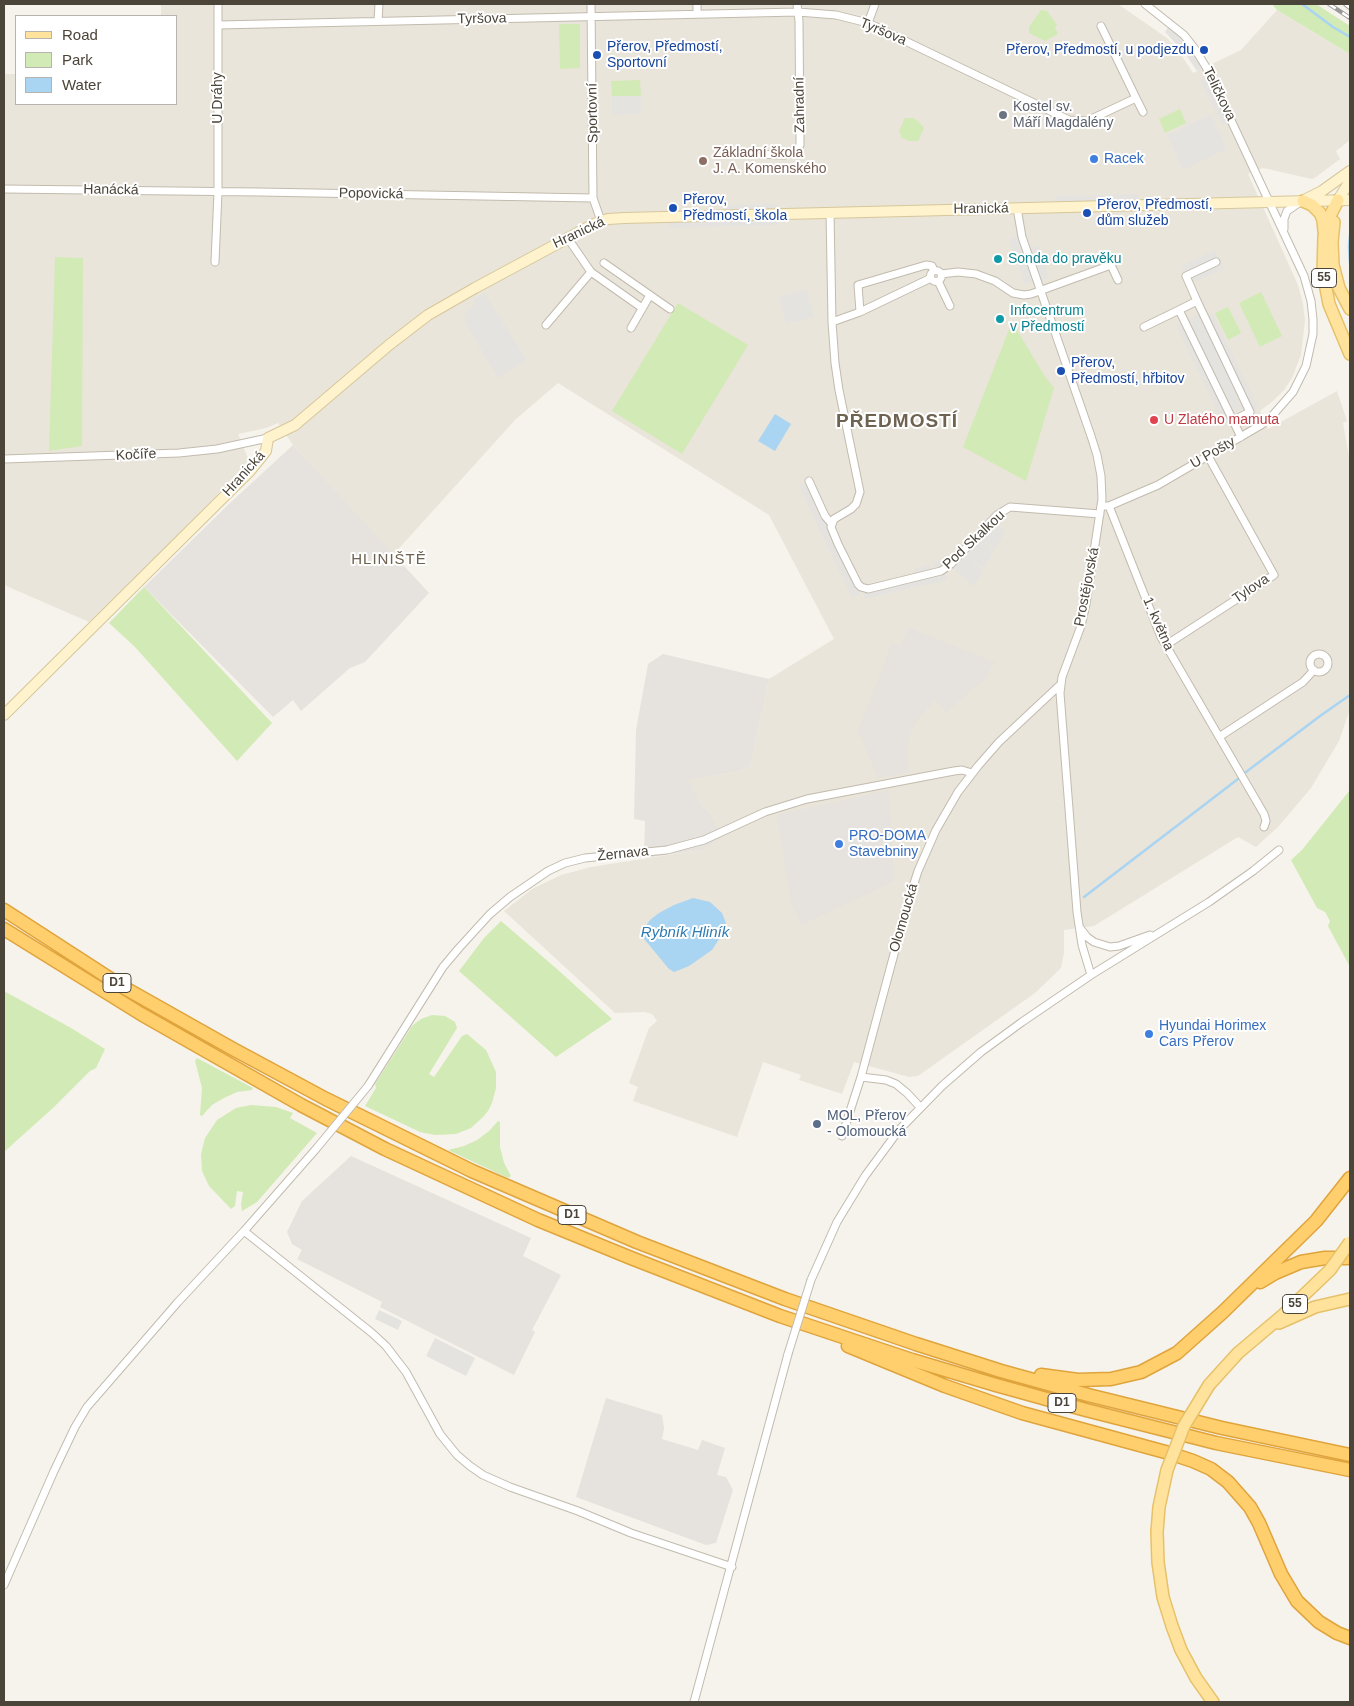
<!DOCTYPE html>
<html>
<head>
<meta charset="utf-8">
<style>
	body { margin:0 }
	#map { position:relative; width:1354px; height:1706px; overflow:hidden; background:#f6f3ec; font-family:Arial,sans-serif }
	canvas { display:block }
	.frame { position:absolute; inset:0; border:5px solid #4b4439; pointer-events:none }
	.legend { position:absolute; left:15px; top:15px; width:162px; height:90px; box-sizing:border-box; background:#fff; border:1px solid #b7b4b0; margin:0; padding:6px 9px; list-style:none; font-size:15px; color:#4b4439 }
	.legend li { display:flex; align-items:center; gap:10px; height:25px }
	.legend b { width:25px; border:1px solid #b7b4b0 }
</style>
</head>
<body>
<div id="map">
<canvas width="1354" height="1706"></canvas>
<div class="frame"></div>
<ul class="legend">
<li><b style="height:6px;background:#ffe39c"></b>Road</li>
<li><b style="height:14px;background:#d2eab5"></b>Park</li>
<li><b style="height:14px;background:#a9d4f2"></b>Water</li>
</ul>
</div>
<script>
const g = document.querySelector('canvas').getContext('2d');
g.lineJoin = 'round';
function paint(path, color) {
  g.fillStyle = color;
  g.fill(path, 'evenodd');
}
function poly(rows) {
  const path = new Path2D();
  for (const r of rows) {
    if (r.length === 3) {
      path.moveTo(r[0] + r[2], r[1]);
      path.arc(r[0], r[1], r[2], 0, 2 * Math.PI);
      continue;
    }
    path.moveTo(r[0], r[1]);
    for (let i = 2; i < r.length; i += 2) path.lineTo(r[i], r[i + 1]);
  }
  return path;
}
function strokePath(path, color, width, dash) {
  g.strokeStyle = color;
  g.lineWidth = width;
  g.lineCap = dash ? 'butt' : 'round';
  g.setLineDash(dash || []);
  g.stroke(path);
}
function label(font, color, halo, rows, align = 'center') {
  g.font = font + ' Arial,sans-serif';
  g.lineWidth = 4;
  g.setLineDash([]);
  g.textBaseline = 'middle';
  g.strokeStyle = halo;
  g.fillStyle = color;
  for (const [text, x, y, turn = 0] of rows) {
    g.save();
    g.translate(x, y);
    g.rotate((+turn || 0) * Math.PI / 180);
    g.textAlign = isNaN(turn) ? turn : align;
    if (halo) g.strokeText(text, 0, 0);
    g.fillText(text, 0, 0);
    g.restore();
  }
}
paint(poly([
	[161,4,1118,4,1167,38,1180,53,1193,73,1241,50,1277,10,1350,54,1350,140,1336,151,1340,159,1316,177,1312,179,1263,168,1248,174,1298,285,1303,304,1305,320,1301,355,1292,378,1284,390,1273,401,1260,411,1268,429,1337,391,1347,421,1343,423,1350,462,1350,709,1339,741,1311,788,1278,827,1256,847,1238,837,1094,926,1064,930,1064,953,1061,968,1035,993,918,1076,909,1077,854,1062,842,1094,799,1080,801,1075,763,1062,737,1137,633,1101,638,1087,629,1083,649,1028,657,1021,652,1014,644,1012,615,1013,504,911,532,889,561,875,591,867,700,850,710,814,701,803,687,780,739,771,750,767,769,679,834,639,769,515,558,383,515,420,393,555,293,445,278,423,266,428,238,434,249,461,183,531,89,622,4,585,4,74,16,74,16,104,176,104,176,16,161,16]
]), '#eae5da');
paint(poly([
	[293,445,429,593,365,662,350,668,301,711,293,700,273,717,144,587,229,504],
	[909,628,995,662,984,680,946,712,935,700,917,720,910,735,907,750,909,772,878,778,858,730,892,643,900,646],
	[663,654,769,679,750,767,739,771,688,780,701,803,710,814,722,838,700,850,644,858,645,821,634,819,636,730,648,664],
	[889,790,894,881,802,925,791,904,777,815],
	[351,1156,531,1238,523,1256,561,1275,532,1330,535,1332,514,1375,380,1307,382,1302,297,1259,302,1250,292,1244,287,1232,302,1201],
	[606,1398,662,1415,664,1428,662,1439,698,1450,702,1440,725,1448,717,1475,726,1477,733,1490,716,1543,706,1545,576,1497]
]), '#e6e2dd');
paint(poly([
	[1272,4,1316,4,1350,26,1350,54,1277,10],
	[1041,10,1047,11,1057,25,1055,28,1058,34,1045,41,1029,33,1029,27],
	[559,24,580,24,580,68,560,69],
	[640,80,641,96,612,96,611,81],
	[1180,109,1186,123,1165,133,1159,119],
	[905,118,913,118,918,121,924,128,918,141,909,141,902,138,899,131],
	[55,257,83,258,82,446,49,451],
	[1261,292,1282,336,1260,347,1239,303],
	[678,303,748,345,682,454,612,411],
	[1228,307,1241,333,1228,340,1215,313],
	[1012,322,1044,375,1054,388,1026,481,963,447],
	[144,587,272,723,237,761,135,647,109,623],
	[1350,790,1350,967,1328,926,1330,921,1325,912,1317,908,1291,860,1302,850],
	[501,921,557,969,612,1019,556,1057,459,971,484,938],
	[4,991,71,1028,105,1049,96,1068,90,1071,53,1108,4,1152],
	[432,1015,445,1016,455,1022,457,1028,429,1074,434,1077,462,1036,467,1034,486,1050,496,1072,496,1088,492,1103,488,1111,483,1117,471,1128,456,1134,435,1135,420,1132,365,1106,376,1088,375,1084,412,1026,421,1019],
	[197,1058,253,1088,252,1090,237,1092,224,1098,212,1105,202,1116,200,1115,202,1088,195,1061],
	[251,1105,276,1107,293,1113,290,1118,317,1133,257,1202,242,1211,241,1205,243,1192,237,1191,235,1206,231,1209,209,1186,202,1171,201,1154,205,1138,217,1120,236,1108],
	[498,1121,500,1122,500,1147,504,1163,511,1176,508,1178,448,1150,464,1146,477,1140,489,1131]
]), '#d2eab5');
paint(poly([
	[1171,23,1206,67,1197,71,1184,52,1165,32],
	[1210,75,1232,121,1222,125,1200,80],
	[612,96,641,96,641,114,612,115],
	[1211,114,1227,149,1183,170,1167,135],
	[1138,194,1138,205,1056,207,1055,196],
	[777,204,778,225,669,228,669,221,726,219,725,205],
	[1021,234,1026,249,1038,245,1049,278,1038,282,1037,280,1025,284,1009,239],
	[1215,250,1224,269,1190,284,1181,266],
	[807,289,814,317,786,324,779,296],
	[484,293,527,360,498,378,465,322,465,316,468,309,476,304,474,299],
	[1212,312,1258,408,1250,412,1247,407,1230,415,1232,421,1224,425,1176,325,1203,313,1205,316],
	[809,481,861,587,859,595,852,598,799,486],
	[995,523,1005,532,995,549,986,542,985,543,994,551,984,568,971,558,970,559,983,570,974,587,953,568],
	[948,555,954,561,944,569,947,580,864,599,864,588,916,578,914,569,929,565,934,574,937,573,932,564],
	[379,1310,402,1321,398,1330,375,1319],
	[435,1338,475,1358,466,1376,426,1356]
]), '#e5e3e0');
paint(poly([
	[775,414,791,424,775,451,758,441],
	[693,898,710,902,722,913,726,923,723,933,712,950,689,966,674,972,669,969,640,934,650,920,659,913,674,905]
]), '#a9d4f2');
strokePath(poly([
	[1302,4,1333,27,1350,37],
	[1350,235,1349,246,1350,263],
	[1246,772,1320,716,1350,695],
	[1084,897,1238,779]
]), '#a9d4f2', 2.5);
const street = poly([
	[591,4,593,198,601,221],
	[697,4,697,14],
	[378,21,379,4],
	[868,23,875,4],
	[219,25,798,12,836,15,868,23,1069,120,1087,121,1136,98,1101,26],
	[1136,98,1143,112],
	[752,154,784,155,795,153,800,145,799,21,797,4],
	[4,189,259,192,593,198],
	[1017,208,1022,237,1091,436,1097,455,1101,476,1102,499,1086,604,1081,626,1062,677,1060,693,1077,912,1082,945,1091,975],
	[830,212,832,322,835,363,839,390,860,492,856,504,851,509,834,519,831,527,838,544,858,584,861,587,868,589,941,571,951,564,997,515,1010,507,1100,514],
	[1284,229,1284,219,1287,211,1300,202],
	[567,237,591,272,642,308],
	[215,262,218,192,218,4],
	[1216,262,1186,276,1197,301,1179,310,1241,437],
	[604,263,670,309],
	[936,276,5.5],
	[941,274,958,272,976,274,995,281,1013,293,1024,295,1031,294,1111,265,1118,280],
	[938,281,950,306],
	[1197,301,1250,412,1232,421],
	[860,312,858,285,926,265,932,266,934,271],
	[832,322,860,312,931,278],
	[546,325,591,272],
	[1144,327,1179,310],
	[631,328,650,295],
	[4,459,179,453,217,449,268,438],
	[809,481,825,516,831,523],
	[1101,506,1109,506,1158,485,1261,425,1272,416,1293,392,1306,366,1313,334,1313,319,1311,301,1304,276,1206,67,1195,49,1184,35,1145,4],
	[1109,506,1161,637,1264,814,1266,821,1264,827],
	[1166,645,1274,575,1208,456],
	[1319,663,9],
	[1219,737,1303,682,1314,670],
	[1080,928,1087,937,1094,942,1110,947,1119,946,1150,935],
	[861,1077,886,1080,896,1084,907,1093,920,1107],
	[368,1086,443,967,459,948,490,914,510,897,548,871,565,863,585,858,667,850,689,844,704,840,765,812,807,799,954,771,962,770,972,773],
	[842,1136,861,1077,908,902,918,871,936,830,958,792,978,766,999,742,1061,684],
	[244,1231,372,1333,386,1346,406,1372,440,1434,457,1455,470,1466,483,1475,510,1487,578,1511,631,1533,732,1567],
	[811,1280,837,1222,865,1176,899,1130,942,1086,981,1052,1022,1022,1091,975,1209,902,1253,871,1279,850],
	[4,1585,54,1471,75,1427,87,1407,178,1302,244,1231,316,1149],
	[694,1702,788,1354]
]);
const secondary = poly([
	[1306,199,1322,191,1350,171],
	[1338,200,1350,181],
	[4,715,250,471,266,451,268,438,295,425,389,345,428,315,475,288,594,224,608,219,624,218,1350,200]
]);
const primary = poly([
	[1338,200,1330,216,1324,236,1323,273,1329,304,1350,354],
	[1303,201,1312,205,1320,213,1323,220,1324,231],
	[1334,222,1332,242,1333,265,1339,288,1350,309],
	[1279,1323,1315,1307,1350,1299],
	[1209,1385,1238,1353,1283,1315,1330,1270],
	[1167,1470,1159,1507,1157,1532,1158,1562,1163,1597,1172,1626,1181,1650,1196,1678,1213,1702]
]);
const highway = poly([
	[4,910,123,987,233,1049,326,1099,472,1171,637,1242,785,1299,916,1344,1001,1371,1088,1395,1222,1428,1350,1455],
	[4,929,141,1014,301,1105,385,1149,538,1220,631,1258,780,1316,912,1360,996,1385,1086,1410,1216,1443,1350,1470],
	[1260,1282,1275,1273,1301,1262,1325,1258,1350,1258],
	[848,1346,945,1386,1022,1413,1169,1453,1193,1461,1211,1469,1228,1482,1250,1507,1259,1523,1281,1574,1297,1601,1319,1622,1337,1633,1350,1638],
	[1041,1375,1078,1380,1111,1379,1141,1372,1177,1353,1223,1312,1316,1221,1350,1178]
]);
strokePath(street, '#c2bbae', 9);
strokePath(secondary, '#d6c79b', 12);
strokePath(primary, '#e6c16a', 14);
strokePath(highway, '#e0a43c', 15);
strokePath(street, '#fff', 7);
strokePath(secondary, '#fff3cd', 10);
strokePath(primary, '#ffe39c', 11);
strokePath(highway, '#ffcf6e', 12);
const rail = poly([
	[1329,4,1350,18],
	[1345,4,1350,8]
]);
strokePath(rail, '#9a9a9a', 4.5);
strokePath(rail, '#fff', 2.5, [8]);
const streetBridge = poly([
	[316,1149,368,1086],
	[788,1354,811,1280]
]);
const primaryBridge = poly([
	[1330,1270,1350,1242],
	[1167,1470,1184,1426,1209,1385]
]);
strokePath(streetBridge, '#c2bbae', 9, []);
strokePath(primaryBridge, '#e6c16a', 14, []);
strokePath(streetBridge, '#fff', 7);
strokePath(primaryBridge, '#ffe39c', 11);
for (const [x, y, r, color] of [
	[1204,50,5,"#1a4fb4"],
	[597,55,5,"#1a4fb4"],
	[1003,115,5,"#6b7280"],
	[1094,159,5,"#3f7fe0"],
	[703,161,5,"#8d6e63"],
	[673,208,5,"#1a4fb4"],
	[1087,213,5,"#1a4fb4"],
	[998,259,5,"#0f9aa8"],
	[1000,319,5,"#0f9aa8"],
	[1061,371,5,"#1a4fb4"],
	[1154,420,5,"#e0444e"],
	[839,844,5,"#3f7fe0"],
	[1149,1034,5,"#3f7fe0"],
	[817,1124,5,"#5c6f8a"]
]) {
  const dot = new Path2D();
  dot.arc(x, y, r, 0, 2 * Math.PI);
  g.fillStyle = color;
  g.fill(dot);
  strokePath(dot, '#fff', 2);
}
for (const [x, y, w] of [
	[1324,278,25],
	[117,983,28],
	[572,1215,28],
	[1295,1304,25],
	[1062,1403,28]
]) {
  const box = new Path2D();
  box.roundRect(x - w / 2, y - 9.5, w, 19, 4);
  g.fillStyle = '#fff';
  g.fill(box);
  strokePath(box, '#4b4439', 1);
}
label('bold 12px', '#4b4439', null, [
	["55",1324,278],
	["D1",117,983],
	["D1",572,1215],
	["55",1295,1304],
	["D1",1062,1403]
]);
label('14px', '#4b4439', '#fff', [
	["Tyršova",482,19,-1],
	["Tyršova",883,32,23],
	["Teličkova",1219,94,64],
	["U Dráhy",218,98,-90],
	["Zahradní",800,105,-91],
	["Sportovní",593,113,-91],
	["Hanácká",111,190,1],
	["Popovická",371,194,1],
	["Hranická",981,209,-1],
	["Hranická",579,233,-25],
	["U Pošty",1213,453,-30],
	["Kočíře",136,455,-3],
	["Hranická",244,474,-48],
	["Pod Skalkou",974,540,-43],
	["Prostějovská",1087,587,-79],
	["Tylova",1251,589,-34],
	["1. května",1158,624,66],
	["Žernava",623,854,-6],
	["Olomoucká",904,918,-74]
]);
label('14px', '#164399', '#fff', [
	["Přerov, Předmostí,",607,47],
	["Sportovní",607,63],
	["Přerov, Předmostí, u podjezdu",1194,50,"right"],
	["Přerov,",683,200],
	["Předmostí, škola",683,216],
	["Přerov, Předmostí,",1097,205],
	["dům služeb",1097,221],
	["Přerov,",1071,363],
	["Předmostí, hřbitov",1071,379]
], 'left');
label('14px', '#5b616d', '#fff', [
	["Kostel sv.",1013,107],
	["Máří Magdalény",1013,123]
], 'left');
label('14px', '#785e54', '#fff', [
	["Základní škola",713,153],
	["J. A. Komenského",713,169]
], 'left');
label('14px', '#366cbe', '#fff', [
	["Racek",1104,159],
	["PRO-DOMA",849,836],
	["Stavebniny",849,852],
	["Hyundai Horimex",1159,1026],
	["Cars Přerov",1159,1042]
], 'left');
label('14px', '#0d838f', '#fff', [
	["Sonda do pravěku",1008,259],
	["Infocentrum",1010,311],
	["v Předmostí",1010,327]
], 'left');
label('14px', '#be3a42', '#fff', [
	["U Zlatého mamuta",1164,420]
], 'left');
label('14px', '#4e5e75', '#fff', [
	["MOL, Přerov",827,1116],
	["- Olomoucká",827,1132]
], 'left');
g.letterSpacing = '1px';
label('15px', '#6e6250', '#fff', [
	["HLINIŠTĚ",389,560]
]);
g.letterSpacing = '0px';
label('italic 15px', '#2e7ab2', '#fff', [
	["Rybník Hliník",685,933]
]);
g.letterSpacing = '1px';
label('bold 19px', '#6e6250', '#fff', [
	["PŘEDMOSTÍ",897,422]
]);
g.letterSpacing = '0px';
</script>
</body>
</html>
